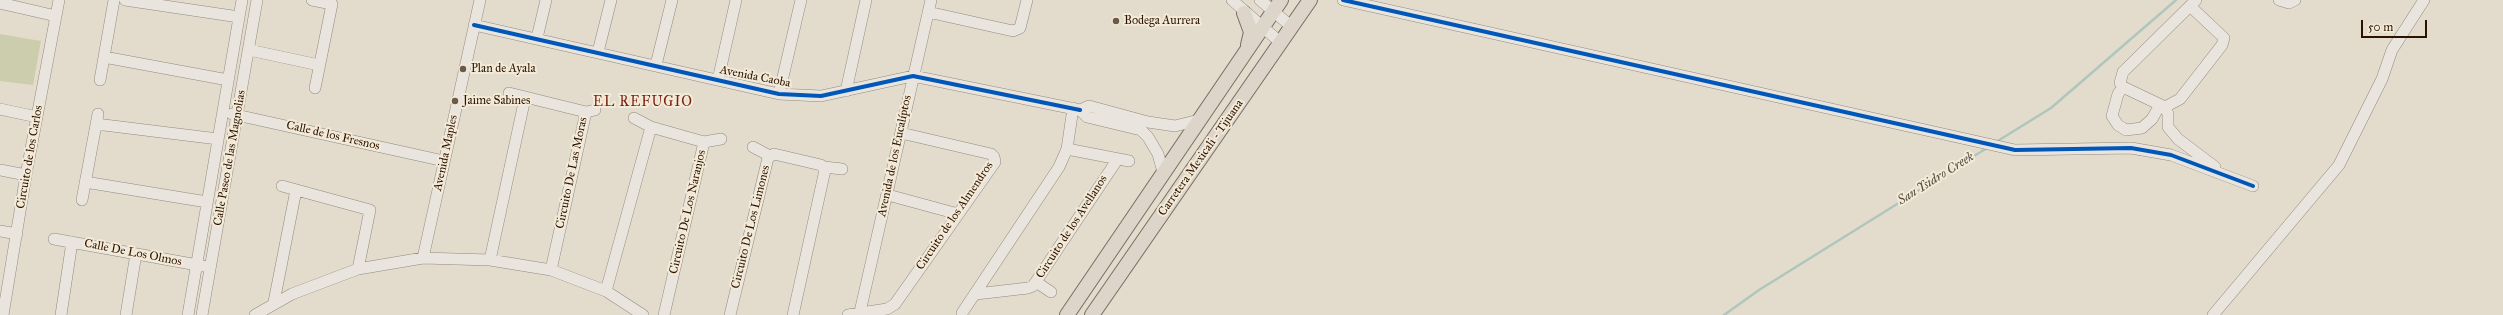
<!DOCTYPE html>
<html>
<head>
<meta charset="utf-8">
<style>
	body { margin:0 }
	#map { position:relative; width:2503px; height:315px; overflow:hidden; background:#e3dccc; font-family:"IM FELL Great Primer",serif }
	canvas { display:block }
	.scale { position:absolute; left:2361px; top:20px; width:66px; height:18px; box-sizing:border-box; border:2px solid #2c1300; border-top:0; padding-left:5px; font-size:12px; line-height:14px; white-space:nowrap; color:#2c1300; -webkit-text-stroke:3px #f3ead8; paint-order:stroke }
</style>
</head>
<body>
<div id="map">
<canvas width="2503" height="315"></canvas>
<div class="scale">50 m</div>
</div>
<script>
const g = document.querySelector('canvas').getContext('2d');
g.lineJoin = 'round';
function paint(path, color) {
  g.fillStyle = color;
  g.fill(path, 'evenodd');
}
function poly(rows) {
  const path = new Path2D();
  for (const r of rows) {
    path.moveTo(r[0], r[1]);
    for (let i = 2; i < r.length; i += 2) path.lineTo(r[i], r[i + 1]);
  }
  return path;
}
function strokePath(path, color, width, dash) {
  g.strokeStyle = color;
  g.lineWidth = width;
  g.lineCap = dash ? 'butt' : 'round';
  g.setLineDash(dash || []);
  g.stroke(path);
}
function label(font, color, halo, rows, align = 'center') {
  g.font = font + ' "IM FELL Great Primer",serif';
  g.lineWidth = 4;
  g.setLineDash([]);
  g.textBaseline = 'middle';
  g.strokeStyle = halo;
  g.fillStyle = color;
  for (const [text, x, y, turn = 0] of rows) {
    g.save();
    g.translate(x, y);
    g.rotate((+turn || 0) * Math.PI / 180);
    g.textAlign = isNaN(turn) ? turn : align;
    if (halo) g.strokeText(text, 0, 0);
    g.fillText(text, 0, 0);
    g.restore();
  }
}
paint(poly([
	[0,34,41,41,33,85,0,81]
]), '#cccdac');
strokePath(poly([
	[1996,142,2051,108,2176,0],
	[1724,315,1759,290,1987,148]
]), '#afc6bd', 2.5);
const minor = poly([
	[125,0,239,17],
	[312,0,332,4,315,88],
	[1232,0,1281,43],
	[1260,0,1292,27],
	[1343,0,2015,150,2131,148,2171,155,2253,186],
	[2196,0,2123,72,2120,83,2123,87,2165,107,2168,114,2168,127,2178,139,2215,167],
	[2279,0,2289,3,2295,0],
	[0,3,56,16],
	[928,12,1013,31,1020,28,1027,0],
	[474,25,779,94,821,96,913,76,1080,110],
	[537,38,546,0],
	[249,50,319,65],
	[598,52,611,0],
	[104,57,228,80],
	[656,65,672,0],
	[100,80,114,0],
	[718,80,736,0],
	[2123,87,2118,94,2112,116,2118,125,2126,130,2142,128,2152,119,2160,105],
	[846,91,866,0],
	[509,93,586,112,595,110],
	[779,94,801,0],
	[2165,107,2180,99,2222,45,2224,38,2190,6],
	[0,109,37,117],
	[1080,110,1089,106,1148,122,1175,126,1199,120],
	[1080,110,1087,117,1141,130,1148,137,1158,154,1163,172],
	[232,114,444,161],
	[634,118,651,127,704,142,721,139],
	[96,124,218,139],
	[753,147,770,156],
	[1067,149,1129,161],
	[824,167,842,169],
	[0,170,26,175],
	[85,182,207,202],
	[282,186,370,210,358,269],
	[888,195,958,214],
	[82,200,98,114],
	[0,231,17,234],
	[54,239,203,266],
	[423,258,480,0],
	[490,260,525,98],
	[551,270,586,112],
	[1036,282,1051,292],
	[606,291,651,127],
	[976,294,1028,288,1033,286,1117,160],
	[274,302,296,190],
	[860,312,931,0],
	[962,313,1059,167,1067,149,1073,108],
	[3,315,26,175,59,0],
	[61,315,72,242],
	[126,315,136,254],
	[188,315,242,0],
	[202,315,257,0],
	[255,315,292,294,358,269,423,258,490,260,551,270,606,291,643,315],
	[664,315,704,142],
	[730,315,768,158,774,154,821,165,825,170,793,315],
	[848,315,887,309,895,304,995,162,994,157,991,154,901,133],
	[2213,315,2339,165,2382,79,2392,50,2424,0]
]);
const major = poly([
	[1244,13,1251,32,1248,45],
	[1067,315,1281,0],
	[1092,315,1310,0]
]);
strokePath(minor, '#918a7e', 12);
strokePath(major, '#776f64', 16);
strokePath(minor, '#e9e5de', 11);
strokePath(major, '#ddd5c9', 14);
strokePath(poly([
	[1343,0,2015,150,2131,148,2171,155,2253,186],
	[474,25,779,94,821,96,913,76,1080,110]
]), '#0057b8', 4);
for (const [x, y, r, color] of [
	[1116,21,4,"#6c5947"],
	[463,69,4,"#6c5947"],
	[455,101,4,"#6c5947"]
]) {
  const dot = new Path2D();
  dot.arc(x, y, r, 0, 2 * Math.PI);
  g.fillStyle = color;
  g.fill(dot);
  strokePath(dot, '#f3ead8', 1.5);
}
label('12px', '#2c1300', '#f3ead8', [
	["Bodega Aurrera",1124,21],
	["Plan de Ayala",471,69],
	["Jaime Sabines",463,101]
], 'left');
label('12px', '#2c1300', '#f3ead8', [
	["Avenida Caoba",755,77,11],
	["Calle de los Fresnos",333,136,13],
	["Avenida Maples",446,153,-78],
	["Avenida de los Eucalíptos",895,156,-78],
	["Circuito de los Carlos",30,157,-80],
	["Calle Paseo de las Magnolias",230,158,-80],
	["Carretera Mexicali - Tijuana",1201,158,-55],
	["Circuito De Las Moras",572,173,-78],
	["Circuito De Los Naranjos",688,212,-77],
	["Circuito de los Almendros",955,216,-56],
	["Circuito De Los Limones",751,227,-76],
	["Circuito de los Avellanos",1072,227,-57],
	["Calle De Los Olmos",133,253,11]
]);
label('italic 13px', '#524e40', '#f3ead8', [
	["San Ysidro Creek",1936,179,-32]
]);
g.letterSpacing = '1px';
label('14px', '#7a1f14', '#f3ead8', [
	["EL REFUGIO",643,103]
]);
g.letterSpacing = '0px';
</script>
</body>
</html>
